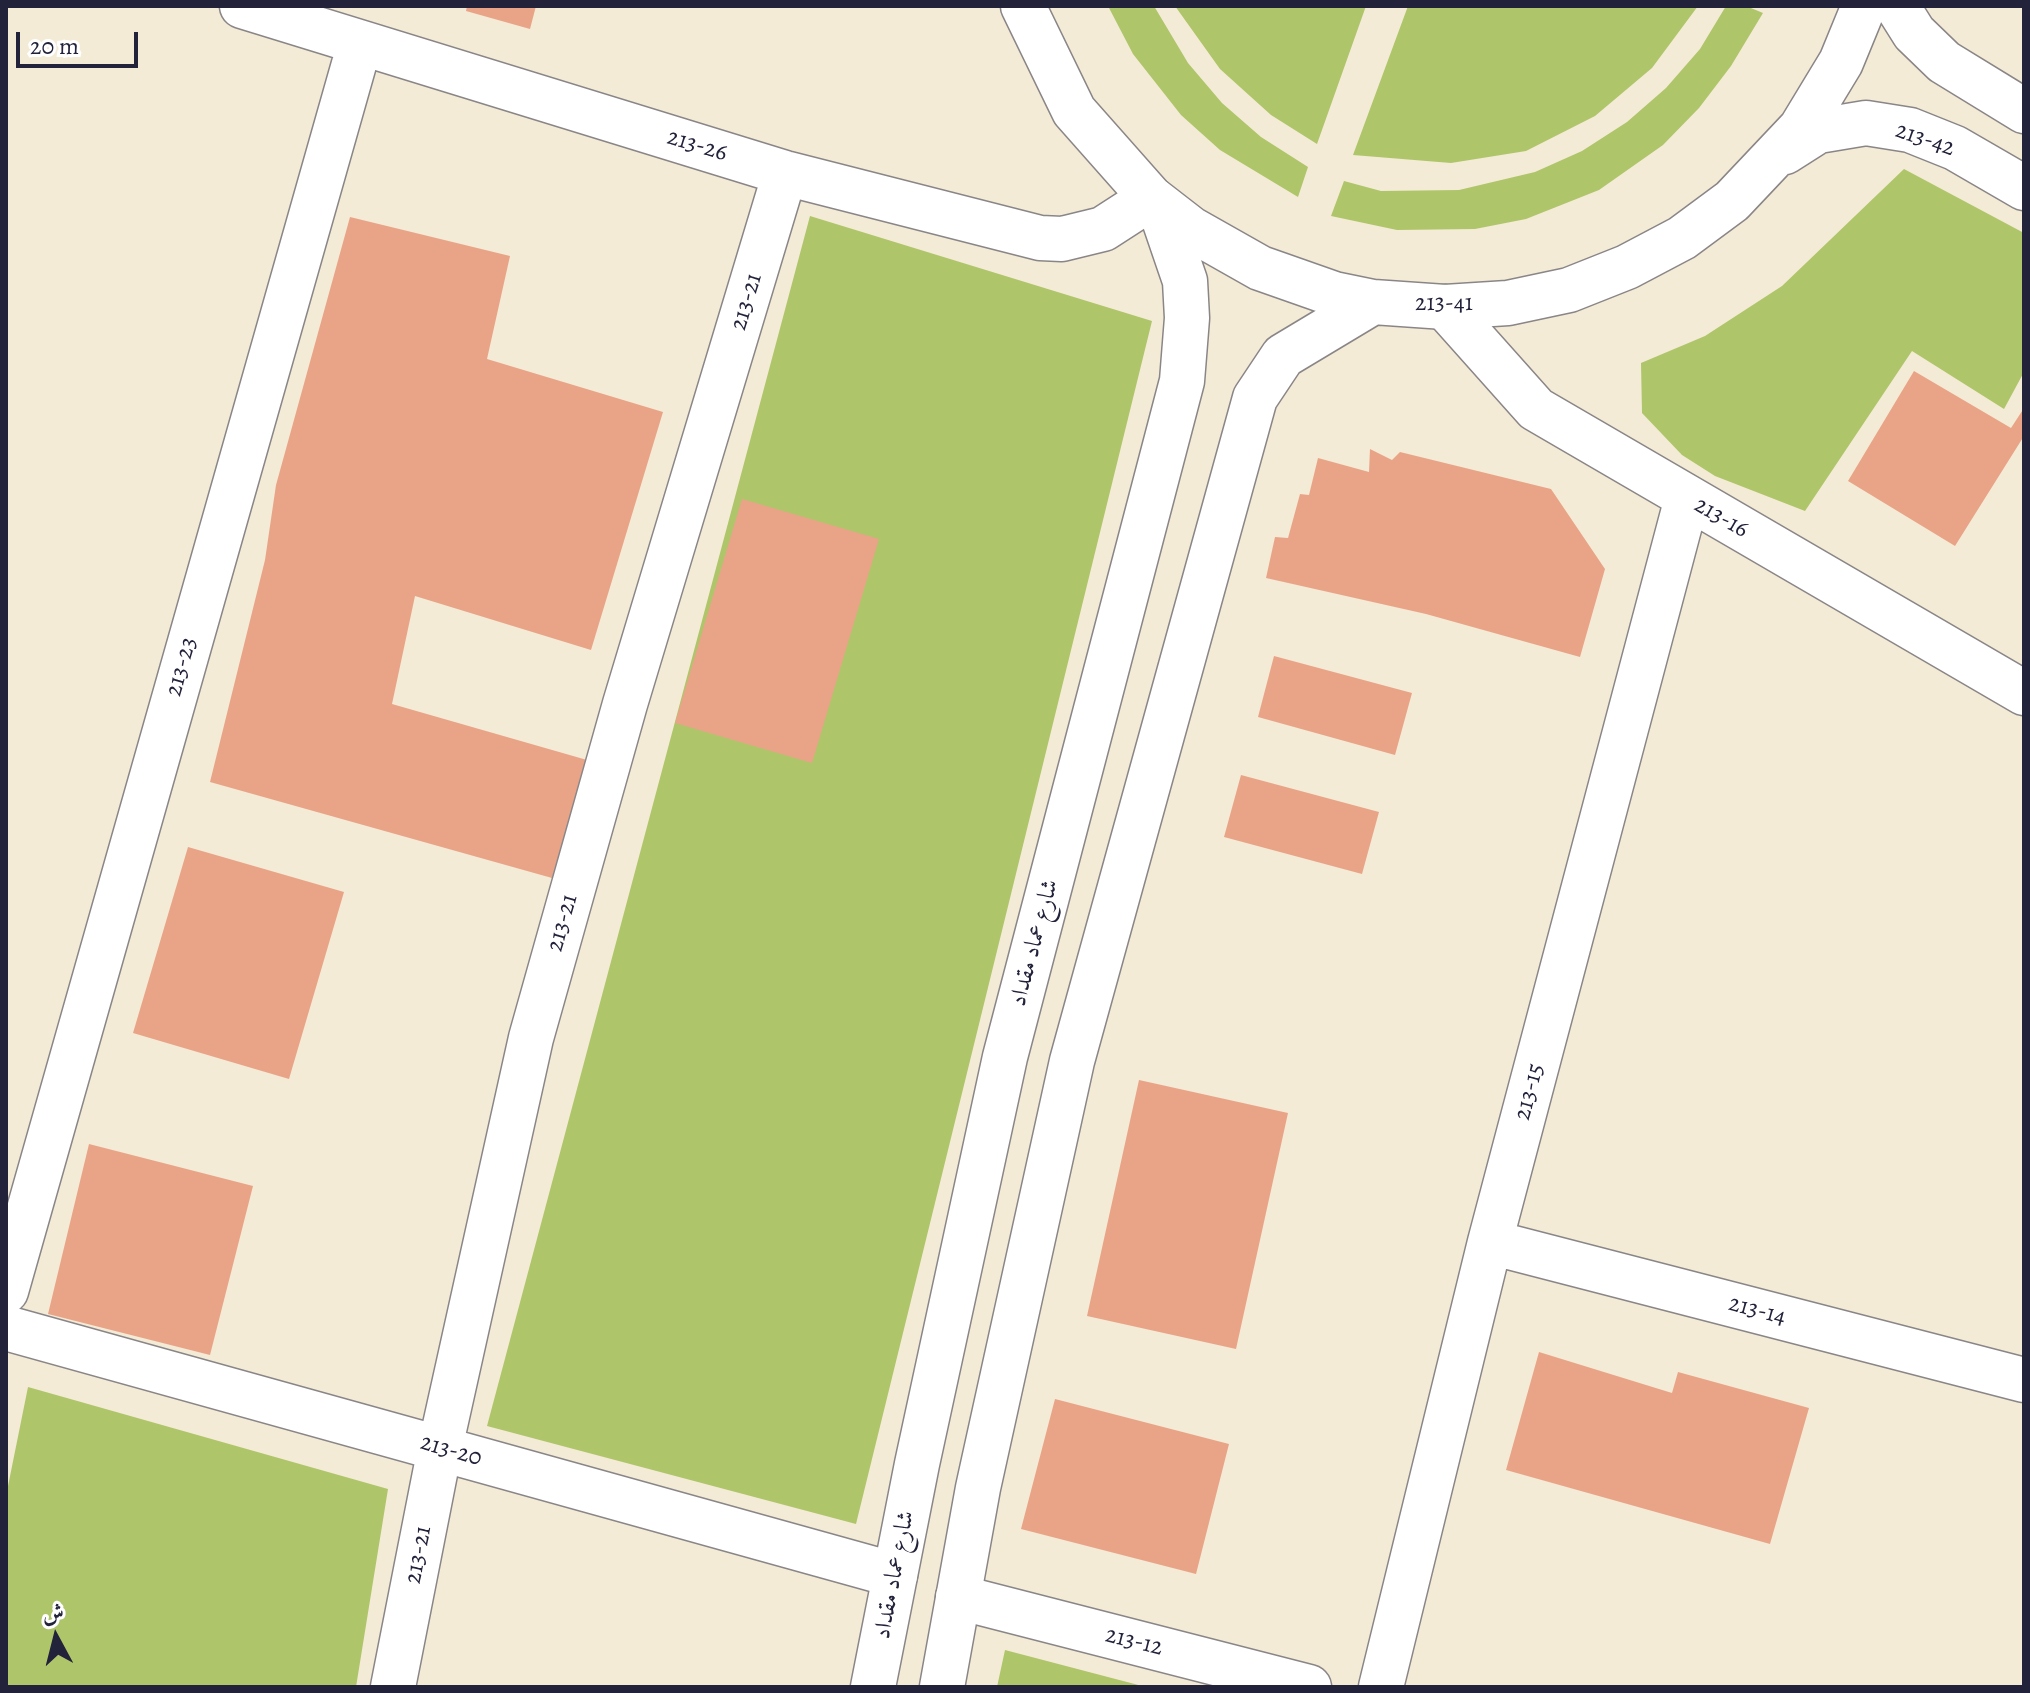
<!DOCTYPE html>
<html>
<head>
<meta charset="utf-8">
<style>
	body { margin:0 }
	#map { position:relative; width:2030px; height:1693px; overflow:hidden; background:#f3ebd6; font-family:Alegreya,Amiri,serif }
	canvas { display:block }
	.frame { position:absolute; inset:0; border:8px solid #22223b; pointer-events:none }
	.north { position:absolute; left:16px; top:1597px; width:80px; height:80px; -webkit-text-stroke:6px #fff; paint-order:stroke; rotate:353deg; font-size:22px; font-weight:700; line-height:32px; text-align:center; color:#22223b }
	.north::after { content:''; display:block; margin:auto; width:28px; height:36px; background:#22223b; clip-path:polygon(50% 0,100% 100%,50% 72%,0 100%) }
	.scale { position:absolute; left:16px; top:32px; width:122px; height:36px; box-sizing:border-box; border:4px solid #22223b; border-top:0; padding-left:10px; font-size:24px; line-height:28px; white-space:nowrap; color:#22223b; -webkit-text-stroke:6px #fff; paint-order:stroke }
</style>
</head>
<body>
<div id="map">
<canvas width="2030" height="1693"></canvas>
<div class="frame"></div>
<div class="north">ش</div>
<div class="scale">20 m</div>
</div>
<script>
const g = document.querySelector('canvas').getContext('2d');
g.lineJoin = 'round';
function paint(path, color) {
  g.fillStyle = color;
  g.fill(path, 'evenodd');
}
function poly(rows) {
  const path = new Path2D();
  for (const r of rows) {
    path.moveTo(r[0], r[1]);
    for (let i = 2; i < r.length; i += 2) path.lineTo(r[i], r[i + 1]);
  }
  return path;
}
function strokePath(path, color, width, dash) {
  g.strokeStyle = color;
  g.lineWidth = width;
  g.lineCap = dash ? 'butt' : 'round';
  g.setLineDash(dash || []);
  g.stroke(path);
}
function label(font, color, halo, rows, align = 'center') {
  g.font = font + ' Alegreya,Amiri,serif';
  g.lineWidth = 7;
  g.setLineDash([]);
  g.textBaseline = 'middle';
  g.strokeStyle = halo;
  g.fillStyle = color;
  for (const [text, x, y, turn = 0] of rows) {
    g.save();
    g.translate(x, y);
    g.rotate((+turn || 0) * Math.PI / 180);
    g.textAlign = isNaN(turn) ? turn : align;
    if (halo) g.strokeText(text, 0, 0);
    g.fillText(text, 0, 0);
    g.restore();
  }
}
paint(poly([
	[1108,6,1154,6,1188,63,1222,103,1261,137,1308,167,1298,197,1220,150,1181,115,1133,54],
	[1175,6,1366,6,1317,144,1271,115,1220,69],
	[1408,6,1698,6,1652,68,1595,116,1526,151,1451,163,1353,155],
	[1726,6,1746,6,1763,13,1731,66,1699,108,1663,145,1599,190,1526,219,1475,229,1397,230,1331,216,1344,181,1381,191,1459,190,1535,172,1582,151,1627,122,1666,88,1700,49],
	[1904,169,2024,233,2024,372,2004,409,1912,351,1805,511,1715,476,1682,455,1642,413,1641,363,1705,336,1782,286],
	[810,216,1152,321,856,1524,487,1426],
	[28,1387,388,1489,356,1687,6,1687,6,1496],
	[1005,1650,1146,1687,997,1687]
]), '#afc56a');
paint(poly([
	[467,6,536,6,530,29,466,11],
	[350,217,510,256,487,359,663,412,591,650,415,596,392,704,587,760,552,878,210,782,265,560,276,485],
	[1914,371,2011,428,2024,408,2024,436,1955,546,1848,481],
	[1370,449,1392,460,1400,452,1551,489,1605,569,1580,657,1426,614,1266,578,1275,537,1288,538,1300,494,1309,495,1318,458,1369,472],
	[742,499,879,539,812,763,675,723],
	[1274,656,1412,693,1395,755,1258,717],
	[1241,775,1379,812,1362,874,1224,837],
	[188,847,344,892,289,1079,133,1033],
	[1139,1080,1288,1113,1236,1349,1087,1316],
	[89,1144,253,1186,210,1355,48,1314],
	[1539,1352,1672,1393,1678,1372,1809,1408,1770,1544,1506,1470],
	[1055,1399,1229,1444,1196,1574,1021,1529]
]), '#e9a488');
const minor = poly([
	[242,6,785,173,1040,238,1062,239,1103,229,1151,198],
	[1445,307,1536,409,2024,693],
	[1490,1242,2024,1380],
	[6,1291,360,43],
	[6,1328,895,1575],
	[958,1597,1309,1687],
	[393,1687,440,1448,531,1038,625,704,785,173],
	[1381,1687,1490,1242,1687,498]
]);
const tertiary = poly([
	[1023,6,1074,111,1151,198,1191,229,1260,268,1334,294,1373,302,1445,307,1508,303,1569,290,1627,267,1682,238,1732,201,1801,128,1841,62,1864,6],
	[1897,6,1914,33,1944,62,2024,111],
	[1785,152,1818,131,1866,123,1910,130,1955,148,2024,188],
	[873,1687,917,1464,1005,1057,1182,381,1187,318,1185,281,1159,205],
	[942,1687,978,1488,1072,1061,1255,398,1283,356,1373,302]
]);
strokePath(minor, '#8a8688', 47);
strokePath(tertiary, '#8a8688', 47);
strokePath(minor, '#fff', 44);
strokePath(tertiary, '#fff', 44);
label('24px', '#22223b', '#fff', [
	["213-42",1925,140,19],
	["213-26",697,146,17],
	["213-21",747,302,-73],
	["213-41",1444,304],
	["213-16",1721,518,30],
	["213-23",182,667,-74],
	["213-21",563,923,-74],
	["شارع عماد مقداد",1035,943,-75],
	["213-15",1530,1092,-75],
	["213-14",1757,1311,15],
	["213-20",451,1451,16],
	["213-21",419,1555,-79],
	["شارع عماد مقداد",895,1575,-79],
	["213-12",1134,1642,14]
]);
</script>
</body>
</html>
